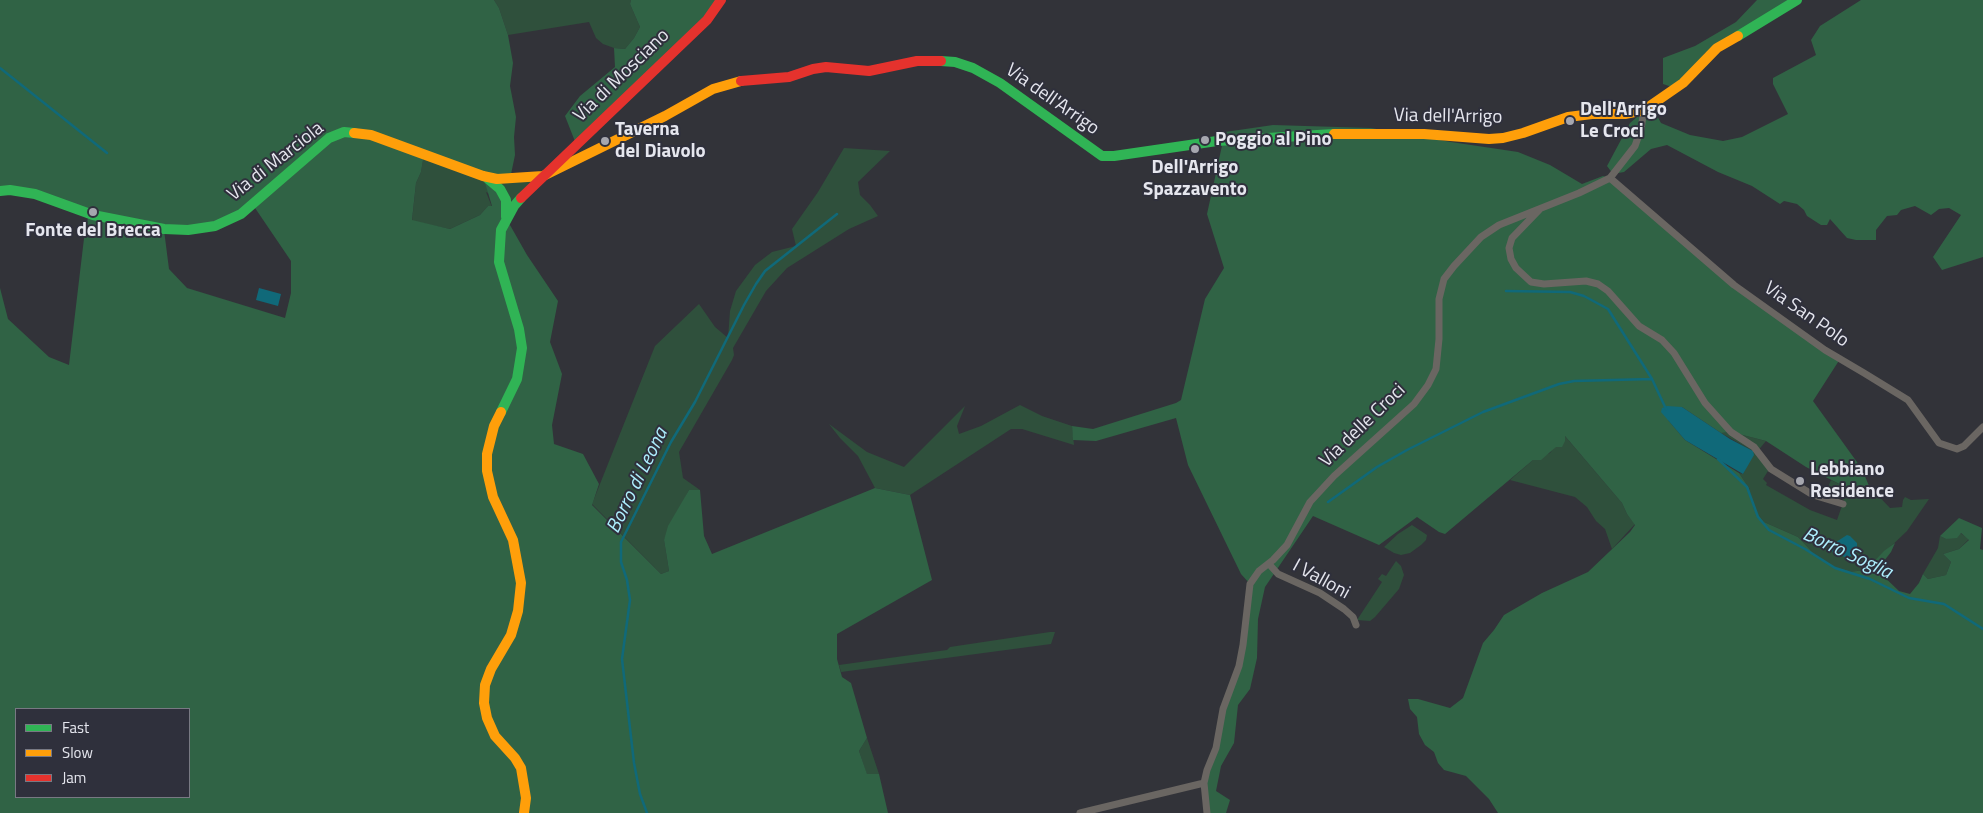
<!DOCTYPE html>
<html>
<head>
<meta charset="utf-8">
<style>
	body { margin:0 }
	#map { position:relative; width:1983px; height:813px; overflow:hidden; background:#323339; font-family:"Titillium Web",sans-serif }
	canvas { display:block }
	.legend { position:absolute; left:15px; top:708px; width:175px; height:90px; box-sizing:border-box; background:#2f303c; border:1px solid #787983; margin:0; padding:6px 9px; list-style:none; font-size:15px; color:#e5e6ee }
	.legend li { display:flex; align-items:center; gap:10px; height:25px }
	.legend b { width:25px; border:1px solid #787983 }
</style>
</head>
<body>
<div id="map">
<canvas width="1983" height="813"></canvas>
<ul class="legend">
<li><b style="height:6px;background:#30b455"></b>Fast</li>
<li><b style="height:6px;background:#ff9f0a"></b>Slow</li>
<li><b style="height:6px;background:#e5322d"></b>Jam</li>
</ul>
</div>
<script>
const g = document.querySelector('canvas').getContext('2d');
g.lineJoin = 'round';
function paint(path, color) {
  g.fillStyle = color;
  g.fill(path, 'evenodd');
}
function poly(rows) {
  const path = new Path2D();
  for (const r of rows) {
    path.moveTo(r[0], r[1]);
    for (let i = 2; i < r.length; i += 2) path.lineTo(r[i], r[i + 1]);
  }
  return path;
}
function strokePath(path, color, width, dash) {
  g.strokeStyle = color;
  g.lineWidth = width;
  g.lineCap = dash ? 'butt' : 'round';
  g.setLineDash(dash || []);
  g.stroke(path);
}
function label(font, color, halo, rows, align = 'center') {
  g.font = font + ' "Titillium Web",sans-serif';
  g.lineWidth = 4;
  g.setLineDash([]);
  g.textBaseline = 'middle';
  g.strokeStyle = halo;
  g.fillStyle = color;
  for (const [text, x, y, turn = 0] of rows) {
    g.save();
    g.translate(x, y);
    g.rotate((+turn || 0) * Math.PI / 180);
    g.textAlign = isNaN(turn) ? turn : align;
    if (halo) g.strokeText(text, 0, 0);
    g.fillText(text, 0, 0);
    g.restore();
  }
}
paint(poly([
	[494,0,631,0,630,4,640,27,634,38,625,49,614,48,603,44,596,38,589,22,508,35,499,8],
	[844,148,890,151,858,182,860,195,870,205,878,216,849,229,787,268,766,291,733,348,734,355,732,360,679,452,683,478,700,490,689,490,664,540,669,571,661,574,592,504,655,346,699,304,715,327,728,338,730,311,736,291,755,265,772,252,796,246,792,229,818,192],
	[424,154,483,176,543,176,514,206,486,192,492,207,488,206,480,215,450,229,412,221,416,183,421,172],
	[1020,405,1042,416,1072,426,1074,445,1022,429,1011,429,910,495,875,488,858,456,840,438,829,424,867,452,904,467,965,406,957,426,959,434,981,426],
	[1731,432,1766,441,1756,453,1773,474,1768,471,1763,479,1767,483,1766,485,1810,510,1837,520,1844,500,1826,492,1831,480,1857,493,1864,491,1869,486,1890,508,1902,507,1903,500,1905,497,1911,500,1929,499,1907,531,1866,570,1848,572,1835,568,1814,554,1798,537,1764,522,1754,509,1749,488,1739,473,1743,474,1753,451,1721,433],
	[1564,435,1622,503,1627,514,1635,524,1612,549,1605,529,1596,521,1587,507,1575,497,1510,480,1533,460,1550,453],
	[1412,525,1427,535,1426,540,1421,545,1410,553,1401,555,1394,553,1384,547,1398,534],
	[1960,533,1969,539,1959,549,1943,554,1951,562,1946,575,1928,579,1923,574,1938,548,1940,536,1946,539],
	[1396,561,1401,566,1404,575,1399,589,1375,617,1370,621,1357,620,1382,582,1378,579,1382,574,1386,576],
	[1050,632,1055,632,1051,644,841,672,839,665,947,650,950,647],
	[867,738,879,774,867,775,859,751]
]), '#2f503c');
paint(poly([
	[0,0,494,0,499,8,508,35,513,63,510,86,516,117,514,137,515,155,510,179,497,179,506,218,527,255,558,301,550,342,562,374,552,425,554,444,583,454,599,484,592,505,661,574,669,571,664,540,668,526,689,490,700,490,704,536,712,554,875,488,910,495,932,580,837,634,837,659,842,677,851,683,867,738,859,751,867,774,879,774,888,813,0,813,0,288,8,319,49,357,69,365,85,230,89,214,35,194,0,191],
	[424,154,483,176,492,206,488,206,480,215,450,229,412,220,416,183,421,172],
	[253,205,291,261,291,293,285,318,187,288,169,269,164,230,215,226],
	[16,709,189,709,189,797,16,797],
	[631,0,721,0,576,144,565,116,580,96,615,67,614,48,625,49,634,38,640,27,630,4],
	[1757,0,1793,0,1705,53,1699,62,1672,87,1663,84,1663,58,1695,46,1736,22],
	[1861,0,1983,0,1983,257,1942,270,1933,257,1961,215,1949,208,1939,209,1931,215,1915,206,1901,210,1897,215,1887,216,1876,230,1876,240,1856,240,1847,238,1830,219,1827,225,1821,225,1807,216,1804,210,1797,204,1784,201,1780,204,1752,186,1718,172,1667,145,1651,149,1624,172,1613,174,1607,166,1630,123,1651,105,1661,123,1690,135,1723,141,1742,137,1788,114,1773,84,1773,78,1816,55,1811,40,1820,26],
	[1273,125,1371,128,1451,142,1518,152,1550,165,1582,184,1603,176,1610,178,1734,285,1840,359,1813,401,1862,469,1869,486,1864,491,1857,493,1806,467,1766,441,1731,432,1721,433,1682,407,1668,420,1685,440,1739,473,1749,488,1754,509,1764,522,1798,537,1814,554,1836,568,1848,572,1866,570,1884,551,1895,543,1891,552,1877,570,1899,591,1910,594,1919,583,1923,574,1928,579,1946,575,1951,562,1943,554,1959,549,1969,540,1961,533,1957,538,1946,539,1940,536,1959,518,1982,528,1980,549,1983,550,1983,813,1498,813,1489,799,1466,776,1444,770,1438,763,1434,752,1425,745,1419,734,1417,717,1410,709,1408,699,1418,699,1450,708,1463,698,1483,643,1494,630,1504,615,1542,593,1588,572,1630,532,1635,525,1627,514,1622,503,1565,436,1565,441,1562,447,1556,447,1541,460,1533,460,1445,534,1439,532,1417,517,1379,545,1313,516,1265,587,1258,619,1257,658,1250,689,1238,705,1234,743,1221,766,1216,791,1230,800,1226,813,1207,813,1205,783,1221,720,1240,666,1250,584,1241,574,1188,465,1176,418,1096,441,1073,440,1072,426,1093,429,1176,403,1181,400,1205,299,1224,268,1207,214,1225,132]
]), '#306345');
paint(poly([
	[259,288,281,294,278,306,256,300],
	[1667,406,1682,407,1730,439,1753,451,1754,455,1743,474,1685,440,1661,412,1662,408],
	[1847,535,1850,536,1857,543,1857,552,1848,558,1833,553,1832,550,1833,544]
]), '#106979');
strokePath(poly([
	[0,68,107,153],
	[1506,291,1570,292,1584,296,1608,309,1652,379,1666,409],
	[1718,459,1747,487,1758,517,1769,530,1805,549,1835,568,1870,579,1909,598,1944,604,1983,629],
	[1328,502,1377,467,1407,450,1483,412,1559,384,1574,381,1652,379],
	[647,813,640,794,634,763,622,659,630,600,627,580,621,562,621,542,671,442,695,402,744,305,756,284,765,271,837,214]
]), '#106979', 2.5);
strokePath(poly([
	[1610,178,1734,285,1825,350,1864,373,1908,400,1939,443,1957,449,1964,446,1983,427],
	[1539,210,1512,238,1509,248,1511,259,1516,268,1531,282,1544,284,1586,281,1598,284,1608,291,1639,326,1662,340,1674,353,1705,403,1731,432,1754,447,1771,469,1813,495,1843,504],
	[1269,564,1278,574,1320,593,1344,609,1353,617,1356,625],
	[1080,813,1204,783],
	[1207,813,1204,783,1207,770,1216,748,1223,709,1239,666,1243,645,1250,584,1259,571,1273,560,1287,545,1310,502,1334,476,1414,404,1428,385,1436,369,1439,339,1439,299,1444,279,1454,266,1481,237,1499,225,1579,193,1610,178,1635,146,1641,129,1644,110]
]), '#6a6662', 7);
strokePath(poly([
	[1738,36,1797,0],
	[941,61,955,62,973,68,1000,83,1102,156,1114,156,1217,141,1334,134],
	[488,179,500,189,506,200,506,217],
	[0,191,10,190,35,194,93,215,164,229,188,230,215,226,241,214,329,138,344,132,354,133],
	[501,412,517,379,522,348,519,329,499,262,501,230,514,206,521,198]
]), '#30b455', 10);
strokePath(poly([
	[354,133,371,135,483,176,497,179,543,176,665,116,713,89,741,81],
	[1334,134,1424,134,1489,139,1503,138,1523,133,1568,117,1592,114,1625,114,1644,110,1683,83,1717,48,1738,36],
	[501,412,494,426,487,454,487,471,493,497,513,540,521,583,518,611,511,635,491,669,485,685,484,703,487,718,495,736,515,758,521,768,526,798,524,813]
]), '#ff9f0a', 10);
strokePath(poly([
	[741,81,789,77,813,69,826,67,869,71,917,61,941,61],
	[521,198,707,20,721,0]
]), '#e5322d', 10);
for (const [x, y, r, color] of [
	[1570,121,5,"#a6a7af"],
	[1205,140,5,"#a6a7af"],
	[605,141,5,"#a6a7af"],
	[1195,149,5,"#a6a7af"],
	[93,212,5,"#a6a7af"],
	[1800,481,5,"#a6a7af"]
]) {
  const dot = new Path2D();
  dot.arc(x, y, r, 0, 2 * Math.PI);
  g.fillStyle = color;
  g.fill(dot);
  strokePath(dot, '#2f303c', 2);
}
label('19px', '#e5e6ee', '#2f303c', [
	["Via di Mosciano",622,76,-44],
	["Via dell'Arrigo",1052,100,35],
	["Via dell'Arrigo",1448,117,1],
	["Via di Marciola",276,162,-38],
	["Via San Polo",1806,315,35],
	["Via delle Croci",1363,426,-44],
	["I Valloni",1321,580,29]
]);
label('bold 19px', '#e5e6ee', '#2f303c', [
	["Dell'Arrigo",1580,110],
	["Le Croci",1580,132],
	["Taverna",615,130],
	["del Diavolo",615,152],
	["Poggio al Pino",1215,140],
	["Dell'Arrigo",1195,168,"center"],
	["Spazzavento",1195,190,"center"],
	["Fonte del Brecca",93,231,"center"],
	["Lebbiano",1810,470],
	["Residence",1810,492]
], 'left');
label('italic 20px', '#adeefd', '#2f303c', [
	["Borro di Leona",638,481,-64],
	["Borro Soglia",1847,554,25]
]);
</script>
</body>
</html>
